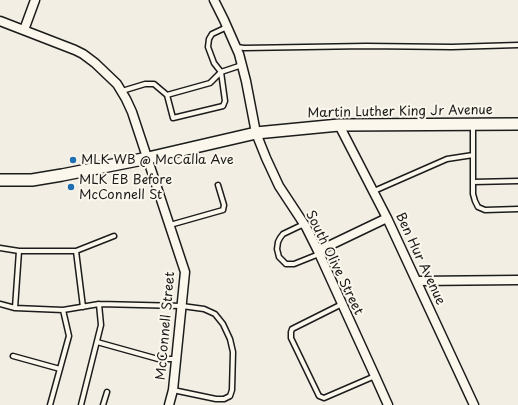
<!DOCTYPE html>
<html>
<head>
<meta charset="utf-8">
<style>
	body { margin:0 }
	canvas { display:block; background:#f2eee4 }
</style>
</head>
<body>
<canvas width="518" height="405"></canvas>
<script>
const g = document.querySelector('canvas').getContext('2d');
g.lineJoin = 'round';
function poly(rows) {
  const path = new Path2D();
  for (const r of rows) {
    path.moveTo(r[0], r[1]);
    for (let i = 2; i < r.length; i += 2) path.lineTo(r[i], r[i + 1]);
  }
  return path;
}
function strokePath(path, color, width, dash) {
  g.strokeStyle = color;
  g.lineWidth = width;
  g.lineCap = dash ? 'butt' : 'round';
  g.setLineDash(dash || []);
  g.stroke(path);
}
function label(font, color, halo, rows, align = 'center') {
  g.font = font + ' "Playpen Sans",sans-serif';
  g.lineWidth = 4;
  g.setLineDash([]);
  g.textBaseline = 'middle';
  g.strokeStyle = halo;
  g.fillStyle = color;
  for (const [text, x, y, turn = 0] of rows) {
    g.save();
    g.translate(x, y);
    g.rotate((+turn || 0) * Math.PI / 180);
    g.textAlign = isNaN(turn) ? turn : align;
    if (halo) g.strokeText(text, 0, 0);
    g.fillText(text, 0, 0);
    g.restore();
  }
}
const lane = poly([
	[237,47,244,48,366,46,452,47,518,45],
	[122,91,145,84,154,84,167,95,210,83,221,72,242,65],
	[167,95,173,118,223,106,225,101,221,72,214,63,208,47,209,39,212,34,227,27],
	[473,125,473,194,475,201,478,207,485,210,518,209],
	[473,182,518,181],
	[374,191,447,159,473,155],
	[304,224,283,234,280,238,278,242,277,249,279,257,286,264,294,264,319,254],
	[170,225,223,210,224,205,218,185],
	[0,248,19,251,76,251],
	[0,304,15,308,63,310,99,304,182,306,204,309,215,314,223,324,230,339,233,352,232,390,230,396,224,399,216,399,173,390],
	[342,304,292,329,291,332,291,338,319,396,324,398,375,376],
	[83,307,76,251,114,236],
	[15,308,19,251],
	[97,342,158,359,176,359],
	[13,356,60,369],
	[50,405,69,336,63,310],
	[81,405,101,325,99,304],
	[103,405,107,392]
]);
const street = poly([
	[214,0,224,20,239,54,246,81,256,133,266,158,279,186,306,227,318,251,375,376,388,405],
	[0,21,75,50,83,54,95,63,117,84,126,99,132,112,185,272,173,390,169,405],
	[24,30,35,0],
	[339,125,387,218,474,405],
	[318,251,387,218],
	[417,281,518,280]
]);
const secondary = poly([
	[0,180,32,180,62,175,148,158,256,133,339,125,518,124]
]);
strokePath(lane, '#1c1c1c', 7);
strokePath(street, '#1c1c1c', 11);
strokePath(secondary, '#1c1c1c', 14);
strokePath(lane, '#fbf7ec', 4);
strokePath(street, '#fbf7ec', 8);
strokePath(secondary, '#fbf7ec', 11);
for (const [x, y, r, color] of [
	[73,160,4,"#1f6fb2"],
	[71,187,4,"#1f6fb2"]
]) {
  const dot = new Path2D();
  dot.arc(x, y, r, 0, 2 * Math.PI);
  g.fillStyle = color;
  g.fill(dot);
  strokePath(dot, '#fbf7ec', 1.5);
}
label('13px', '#1c1c1c', '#fbf7ec', [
	["Martin Luther King Jr Avenue",400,112,-1],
	["Ben Hur Avenue",420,259,65],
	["South Olive Street",334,263,64],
	["McConnell Street",166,326,-85]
]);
label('13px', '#1c1c1c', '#fbf7ec', [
	["MLK WB @ McCalla Ave",81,160],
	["MLK EB Before",79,180],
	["McConnell St",79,195]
], 'left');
</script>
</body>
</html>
